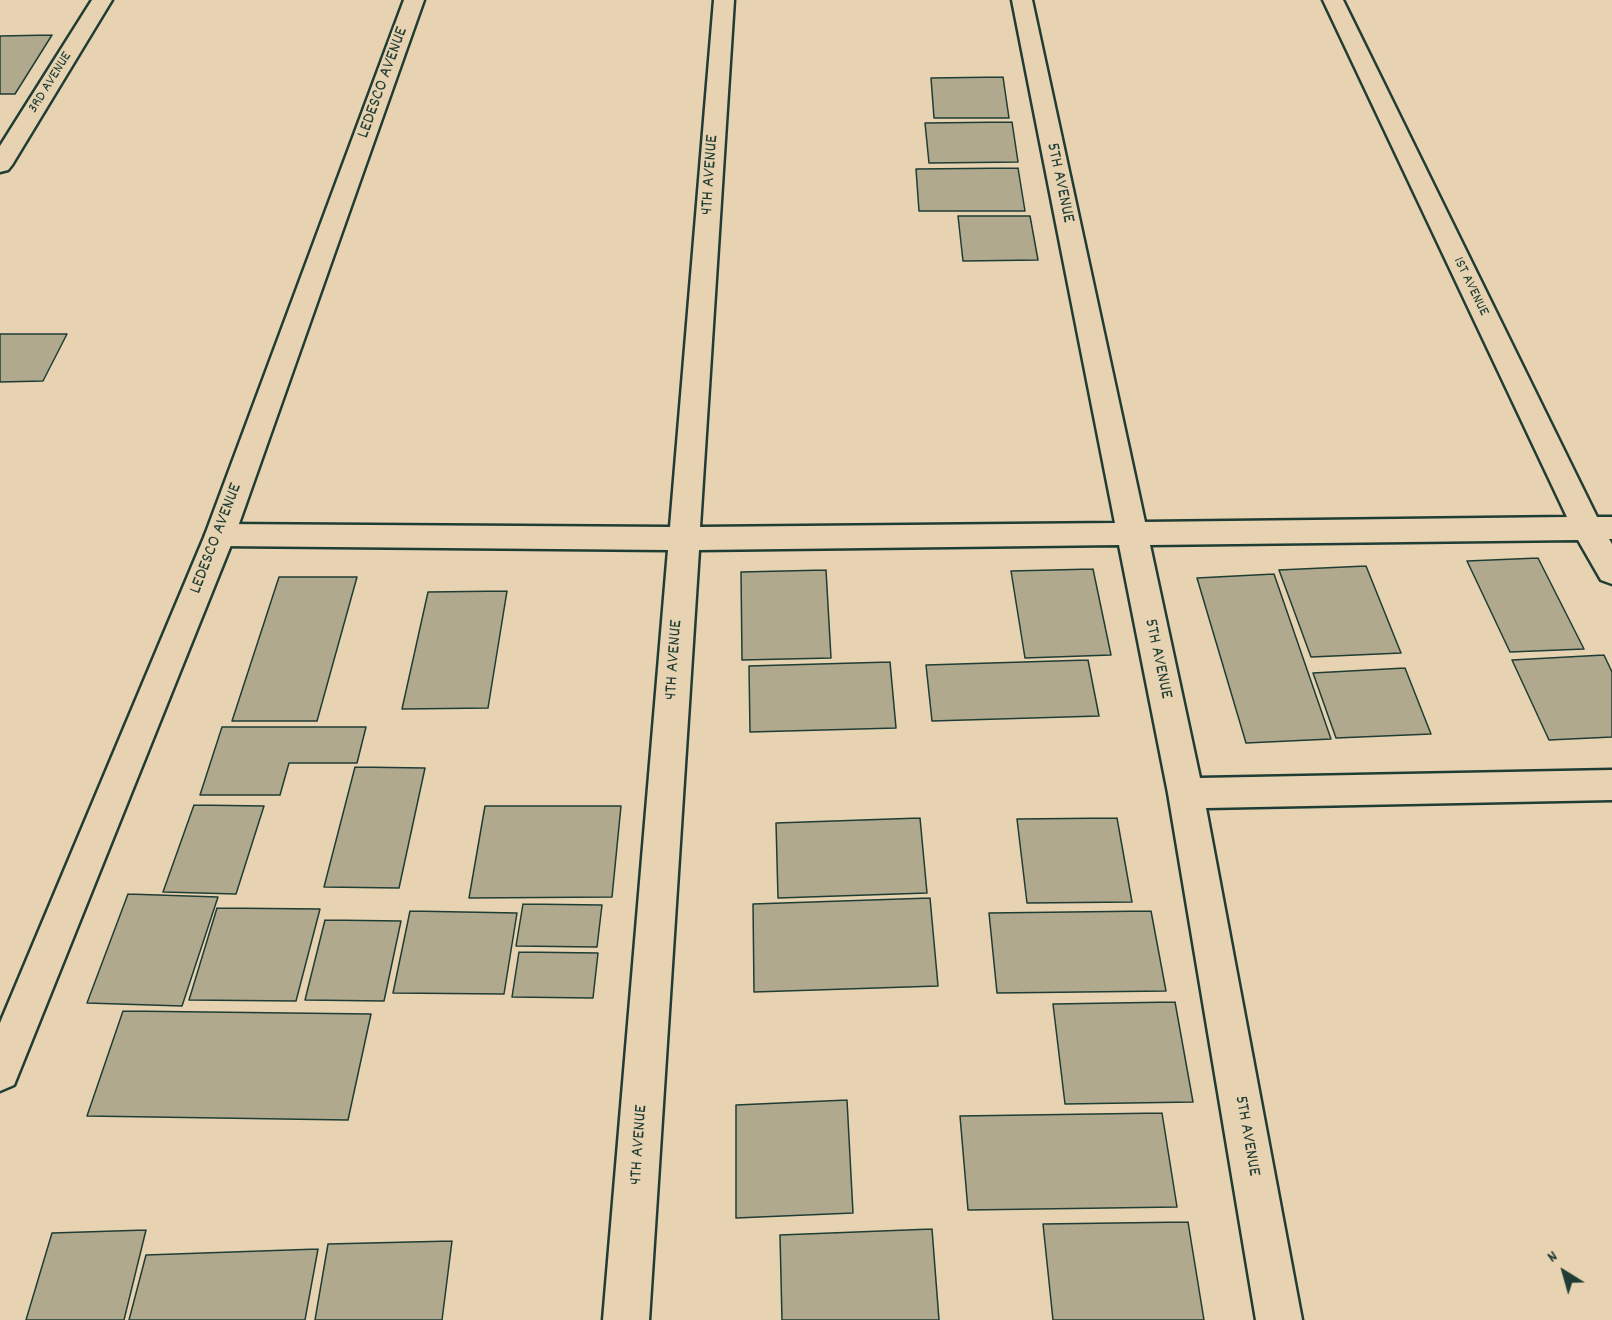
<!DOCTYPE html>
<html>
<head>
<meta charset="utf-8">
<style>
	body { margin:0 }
	#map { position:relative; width:1612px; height:1320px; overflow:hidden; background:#e7d3b1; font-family:Dekko,sans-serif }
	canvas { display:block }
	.north { position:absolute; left:1534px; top:1242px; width:60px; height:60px; -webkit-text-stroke:4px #e7d3b1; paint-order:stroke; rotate:323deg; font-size:16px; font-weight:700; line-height:24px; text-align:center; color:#1f3d34 }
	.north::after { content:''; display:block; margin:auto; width:21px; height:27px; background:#1f3d34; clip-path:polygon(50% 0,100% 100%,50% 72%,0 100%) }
</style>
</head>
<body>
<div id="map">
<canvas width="1612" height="1320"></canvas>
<div class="north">N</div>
</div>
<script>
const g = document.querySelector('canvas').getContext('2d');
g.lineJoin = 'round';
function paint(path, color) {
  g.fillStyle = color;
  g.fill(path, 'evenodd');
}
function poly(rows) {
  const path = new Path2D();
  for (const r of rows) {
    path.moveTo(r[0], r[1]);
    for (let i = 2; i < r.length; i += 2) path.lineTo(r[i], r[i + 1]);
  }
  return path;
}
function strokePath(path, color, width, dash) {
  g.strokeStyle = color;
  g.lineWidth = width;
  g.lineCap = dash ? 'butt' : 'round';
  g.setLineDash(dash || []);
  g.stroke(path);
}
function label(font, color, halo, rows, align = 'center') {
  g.font = font + ' Dekko,sans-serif';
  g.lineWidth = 4.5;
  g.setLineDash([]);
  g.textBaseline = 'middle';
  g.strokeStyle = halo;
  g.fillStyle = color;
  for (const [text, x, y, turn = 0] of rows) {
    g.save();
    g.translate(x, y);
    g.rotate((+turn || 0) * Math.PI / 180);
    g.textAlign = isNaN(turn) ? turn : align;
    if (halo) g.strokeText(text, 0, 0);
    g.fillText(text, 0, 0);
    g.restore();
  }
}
const building = poly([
	[52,35,15,94,0,94,0,36,52,35],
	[1003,77,1009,118,934,118,931,78,1003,77],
	[1012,122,1018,162,929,163,925,123,1012,122],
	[1018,168,1025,211,919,211,916,169,1018,168],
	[958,216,1030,216,1038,260,963,261,958,216],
	[0,334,67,334,43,381,0,382,0,334],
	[1538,558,1584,649,1510,652,1467,561,1538,558],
	[1366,566,1401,653,1311,657,1279,570,1366,566],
	[1093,569,1111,655,1025,658,1011,571,1093,569],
	[826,570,831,658,742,660,741,572,826,570],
	[1274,574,1331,739,1246,743,1197,578,1274,574],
	[279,577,357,577,317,721,232,721,279,577],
	[507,591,488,708,402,709,428,592,507,591],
	[1604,655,1612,672,1612,737,1549,740,1512,660,1604,655],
	[1088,660,1099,716,932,721,926,665,1088,660],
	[890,662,896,728,750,732,749,666,890,662],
	[1405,668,1431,734,1336,738,1313,673,1405,668],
	[222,727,366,727,357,763,289,763,280,795,200,795,222,727],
	[355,767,425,768,399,888,324,887,355,767],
	[194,805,264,806,236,894,163,892,194,805],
	[485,806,621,806,612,897,469,898,485,806],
	[920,818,927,893,778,898,776,823,920,818],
	[1117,818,1132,902,1027,903,1017,819,1117,818],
	[128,894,218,897,182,1006,87,1003,128,894],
	[930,898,938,986,754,992,753,904,930,898],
	[523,904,602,905,597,947,516,946,523,904],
	[217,908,320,909,296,1001,189,1000,217,908],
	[410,911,517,913,504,994,393,993,410,911],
	[1151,911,1166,991,997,993,989,913,1151,911],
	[325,920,401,921,384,1001,305,1000,325,920],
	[519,952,598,953,593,998,512,997,519,952],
	[1175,1002,1193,1102,1065,1104,1053,1004,1175,1002],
	[123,1011,371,1014,348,1120,87,1116,123,1011],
	[847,1100,853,1213,736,1218,736,1105,847,1100],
	[1162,1113,1177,1207,968,1210,960,1116,1162,1113],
	[1188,1222,1204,1320,1053,1320,1043,1224,1188,1222],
	[932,1229,939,1320,782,1320,780,1235,932,1229],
	[146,1230,124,1320,26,1320,52,1233,146,1230],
	[452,1241,442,1320,315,1320,328,1244,452,1241],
	[318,1249,305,1320,129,1320,146,1255,318,1249]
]);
paint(building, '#b0a98e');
strokePath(building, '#1f3d34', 1.5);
const minor = poly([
	[92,0,112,0,12,165,8,170,0,172,0,146,92,0],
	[714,0,734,0,700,527,1115,523,1012,0,1032,0,1145,522,1567,517,1323,0,1343,0,1597,517,1612,517,1612,539,1609,539,1612,544,1612,584,1601,580,1578,540,1150,545,1200,778,1612,770,1612,800,1206,808,1302,1320,1256,1320,1168,793,1119,545,699,550,649,1320,603,1320,668,550,220,546,209,543,205,535,209,527,220,524,670,527,714,0]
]);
const tertiary = poly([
	[404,0,424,0,235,535,14,1085,0,1091,0,1023,205,535,404,0]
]);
strokePath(minor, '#1f3d34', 5);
strokePath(tertiary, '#1f3d34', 5);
paint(minor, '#e7d3b1');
paint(tertiary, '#e7d3b1');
label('15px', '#1f3d34', '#e7d3b1', [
	["3RD AVENUE",51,83,-58],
	["1ST AVENUE",1470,287,64]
]);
label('18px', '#1f3d34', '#e7d3b1', [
	["LEDESCO AVENUE",384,83,-70],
	["4TH AVENUE",711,175,-86],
	["5TH AVENUE",1059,183,78],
	["LEDESCO AVENUE",217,539,-69],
	["5TH AVENUE",1157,659,78],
	["4TH AVENUE",675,660,-86],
	["5TH AVENUE",1246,1136,80],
	["4TH AVENUE",640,1145,-86]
]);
</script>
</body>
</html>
